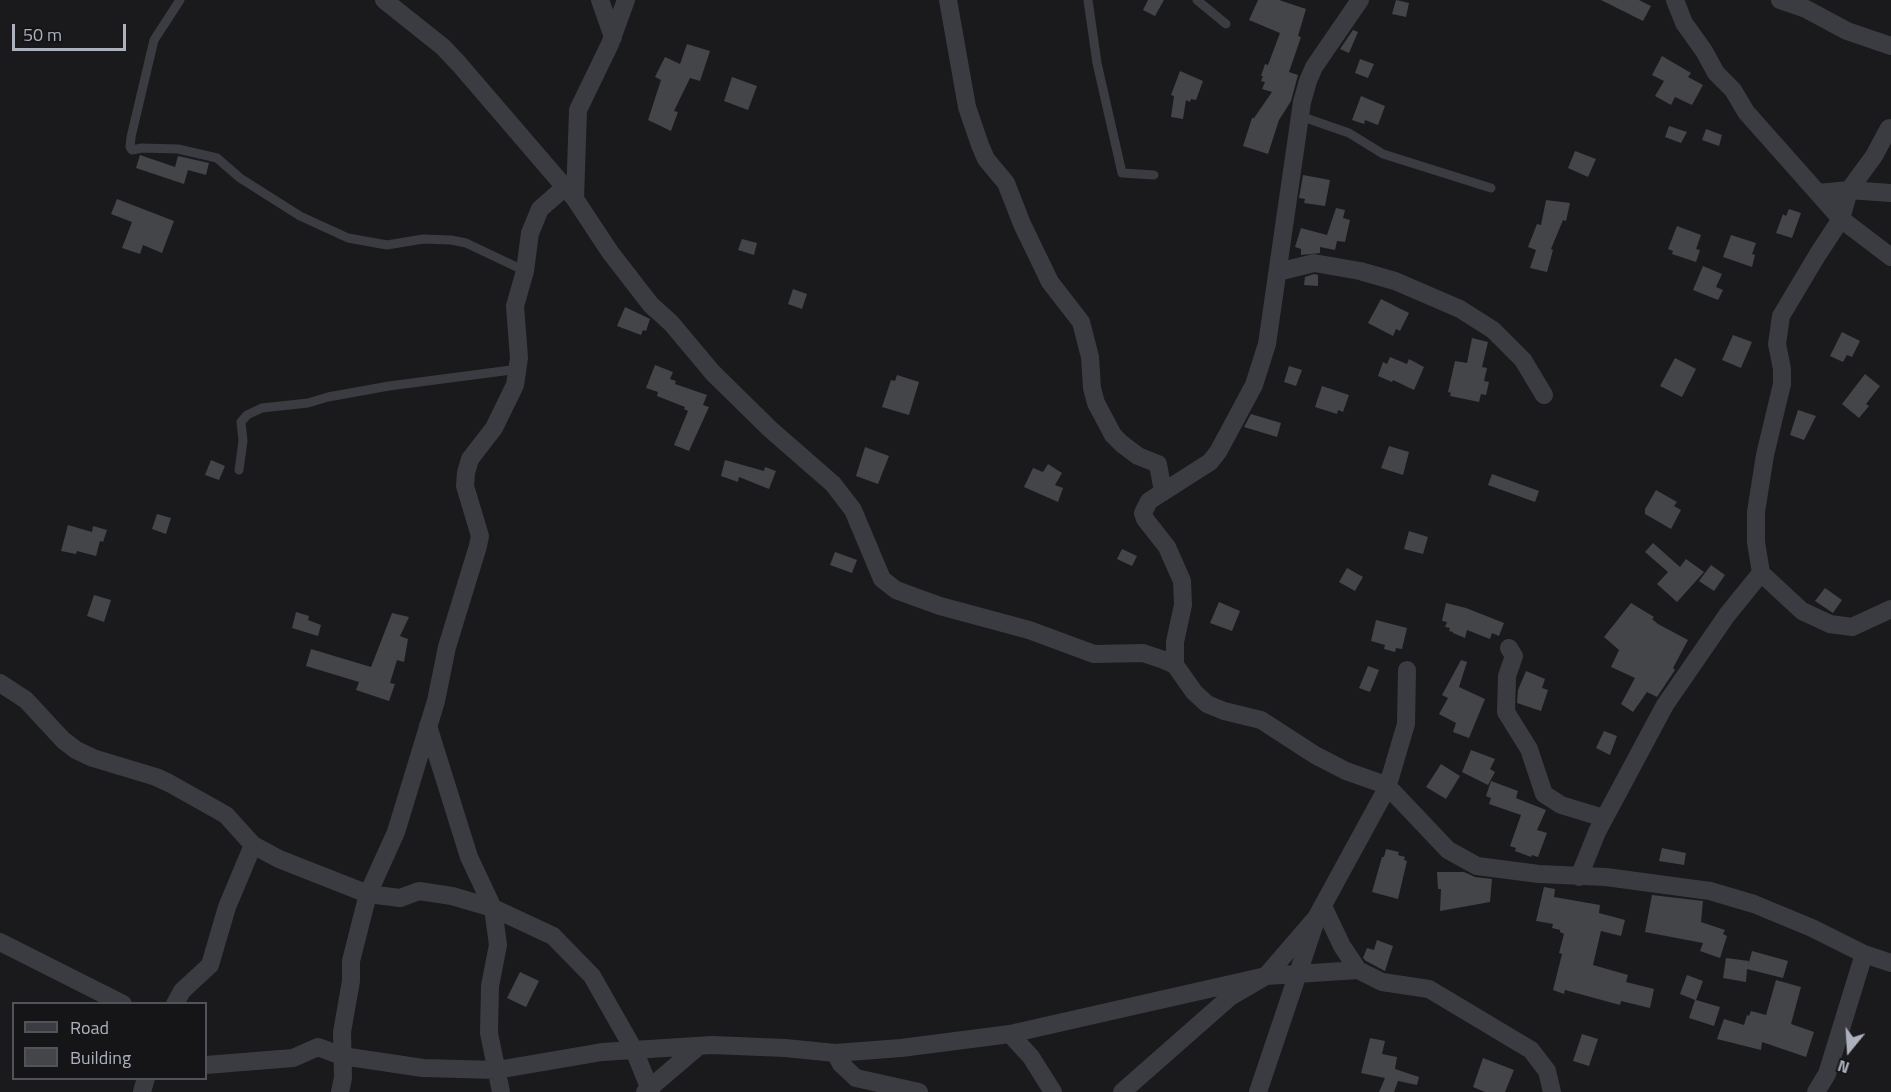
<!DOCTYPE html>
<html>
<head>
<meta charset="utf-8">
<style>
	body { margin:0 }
	#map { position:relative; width:1891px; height:1092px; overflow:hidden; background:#1a1a1c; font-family:"Titillium Web",sans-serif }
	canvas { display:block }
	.legend { position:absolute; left:12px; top:1002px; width:195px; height:78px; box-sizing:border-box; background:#151518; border:2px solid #51535a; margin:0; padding:8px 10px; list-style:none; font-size:18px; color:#acb1bc }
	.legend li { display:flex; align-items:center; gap:12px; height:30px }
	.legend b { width:30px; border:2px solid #51535a }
	.north { position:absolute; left:1819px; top:1020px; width:60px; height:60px; -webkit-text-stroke:4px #151518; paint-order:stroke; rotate:198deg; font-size:16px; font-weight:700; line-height:24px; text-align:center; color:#acb1bc }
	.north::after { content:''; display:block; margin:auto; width:21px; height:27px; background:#acb1bc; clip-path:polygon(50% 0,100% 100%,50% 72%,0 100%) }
	.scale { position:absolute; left:12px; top:24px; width:114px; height:27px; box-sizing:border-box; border:3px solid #acb1bc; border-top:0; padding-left:8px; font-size:18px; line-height:21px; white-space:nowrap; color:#acb1bc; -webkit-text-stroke:4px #151518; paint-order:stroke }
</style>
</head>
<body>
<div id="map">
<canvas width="1891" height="1092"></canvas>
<ul class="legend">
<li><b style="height:8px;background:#3b3c42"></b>Road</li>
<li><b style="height:16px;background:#444549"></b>Building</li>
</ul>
<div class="north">N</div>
<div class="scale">50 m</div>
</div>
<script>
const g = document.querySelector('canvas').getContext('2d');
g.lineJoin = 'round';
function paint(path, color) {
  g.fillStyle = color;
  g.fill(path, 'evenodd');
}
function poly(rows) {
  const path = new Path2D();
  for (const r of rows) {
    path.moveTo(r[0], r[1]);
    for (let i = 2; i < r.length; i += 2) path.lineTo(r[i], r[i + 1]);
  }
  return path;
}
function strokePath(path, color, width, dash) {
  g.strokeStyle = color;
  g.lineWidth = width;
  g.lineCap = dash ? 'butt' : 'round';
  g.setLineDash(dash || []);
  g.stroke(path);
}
paint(poly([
	[1148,0,1164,0,1155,16,1143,10],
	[1258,0,1279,0,1306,9,1298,36,1301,37,1289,72,1298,75,1291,101,1279,120,1268,154,1243,146,1252,118,1254,118,1272,92,1262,89,1265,82,1261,81,1263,76,1261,76,1265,64,1268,65,1280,33,1249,20],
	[1396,0,1409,3,1406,17,1392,14],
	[1601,0,1639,0,1651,6,1643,21],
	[1353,30,1358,32,1349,53,1340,49],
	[687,44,710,51,700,81,690,78,674,111,678,112,671,131,648,120,661,80,655,77,665,57,680,64],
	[1662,56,1691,73,1688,77,1703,85,1692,105,1675,97,1671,105,1655,96,1664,81,1652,75],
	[1360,59,1374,64,1368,78,1355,73],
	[1180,71,1203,81,1196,100,1191,99,1190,102,1186,100,1183,119,1171,117,1174,96,1171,95],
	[732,77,757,86,748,110,724,101],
	[1361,96,1385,106,1378,125,1365,120,1364,124,1352,120],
	[1669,126,1687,132,1681,143,1665,137],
	[1706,129,1722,135,1719,146,1702,140],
	[1575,151,1596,159,1588,177,1568,168],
	[140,155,175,167,178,156,209,163,206,175,188,170,184,184,136,168],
	[1303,175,1330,180,1325,206,1304,203,1305,199,1299,198],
	[117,199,174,221,162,253,143,245,140,254,122,248,132,222,111,214],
	[1546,200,1570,203,1566,221,1563,220,1551,249,1553,250,1547,272,1530,268,1536,250,1528,247,1537,224,1541,225],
	[1336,208,1345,210,1343,218,1350,220,1345,242,1337,241,1335,250,1320,247,1320,253,1301,255,1301,249,1295,247,1301,228,1327,235],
	[1789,209,1801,213,1792,238,1776,233,1783,214,1786,216],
	[1677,226,1701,235,1696,249,1700,250,1696,262,1672,254,1673,251,1668,249],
	[1731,235,1756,243,1752,254,1755,255,1752,267,1723,257],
	[742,239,757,243,754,255,738,250],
	[1703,266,1722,274,1716,287,1723,290,1718,300,1693,290],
	[1314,274,1318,275,1318,286,1304,285,1305,277],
	[793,289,807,294,802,309,788,304],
	[1381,299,1409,313,1400,331,1396,329,1393,336,1368,323],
	[625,307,650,319,646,331,643,330,641,335,617,326],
	[1842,332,1860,341,1852,357,1847,355,1843,362,1830,356],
	[1733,335,1752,342,1741,368,1722,360],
	[1472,338,1488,342,1482,367,1487,368,1484,381,1489,382,1486,395,1481,394,1479,402,1450,396,1451,393,1448,392,1455,361,1467,363],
	[1390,357,1407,364,1409,359,1424,367,1414,390,1393,380,1392,382,1378,376,1383,362,1387,364],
	[1675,358,1696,369,1682,397,1660,386],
	[655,365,673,372,670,379,676,381,675,384,707,395,703,405,709,407,689,451,674,445,688,411,684,409,685,407,657,396,658,392,646,388],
	[1289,366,1302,370,1296,386,1284,382],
	[1865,374,1880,386,1866,404,1869,406,1859,418,1842,404],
	[897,375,919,382,909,415,882,407,891,380,895,381],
	[1322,386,1349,395,1343,412,1338,410,1337,414,1315,407],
	[1798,410,1816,416,1804,440,1790,435],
	[1251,414,1281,423,1277,437,1244,427],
	[1389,446,1409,452,1403,475,1381,468],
	[865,447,889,456,878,484,856,476],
	[211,460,225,466,219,480,205,475],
	[725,460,764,471,765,467,776,471,769,489,739,477,738,482,721,476],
	[1048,464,1062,473,1055,485,1063,488,1058,502,1024,487,1033,468,1043,472],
	[1492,474,1539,491,1535,502,1488,485],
	[1656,490,1677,502,1674,506,1681,510,1671,529,1645,514,1645,509],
	[157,514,171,518,166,534,152,529],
	[68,525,92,532,93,526,107,530,103,542,100,541,96,556,77,551,76,554,61,551],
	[1409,531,1428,537,1423,554,1404,549],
	[1653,543,1680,567,1686,559,1704,572,1677,602,1657,584,1668,572,1645,552],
	[1122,549,1137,556,1132,566,1117,559],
	[835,552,857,560,852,573,830,565],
	[1711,565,1725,575,1714,591,1699,581],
	[1347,568,1363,577,1355,591,1339,582],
	[1825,588,1842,600,1833,613,1815,601],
	[94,595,111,600,104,622,87,616],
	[1219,602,1240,611,1232,631,1210,623],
	[1446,603,1466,608,1504,623,1499,636,1492,633,1490,639,1467,630,1465,638,1453,633,1453,632,1449,631,1450,628,1445,627,1447,622,1442,621],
	[1631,603,1654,617,1652,619,1658,624,1688,640,1673,668,1675,670,1657,697,1647,692,1633,712,1621,704,1635,678,1611,667,1619,650,1604,637],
	[296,612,309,616,308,620,321,625,318,636,292,628],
	[392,613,409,617,400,636,408,639,404,662,397,660,390,683,395,684,389,701,356,690,359,682,306,666,311,649,371,667],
	[1376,620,1407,628,1402,649,1396,648,1395,652,1384,649,1385,645,1371,641],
	[1461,660,1467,662,1459,687,1485,699,1469,738,1453,732,1456,723,1439,714,1448,698,1442,695],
	[1368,666,1379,670,1370,692,1359,688],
	[1526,671,1545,679,1542,688,1548,690,1541,711,1517,703,1518,690],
	[1604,731,1617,736,1610,755,1596,748],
	[1471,750,1495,759,1490,769,1495,772,1488,785,1462,772],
	[1441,764,1460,776,1446,799,1426,787],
	[1491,781,1518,791,1516,798,1546,810,1537,830,1547,833,1538,857,1532,855,1531,857,1515,851,1516,848,1510,846,1521,815,1489,804,1491,798,1486,796],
	[1662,848,1686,853,1684,865,1659,861],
	[1386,849,1399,852,1398,855,1405,857,1404,860,1407,861,1398,899,1372,892,1382,857,1384,857],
	[1437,872,1464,872,1475,877,1492,879,1490,902,1440,911,1441,889,1438,889],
	[1544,887,1555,889,1554,897,1600,905,1599,913,1625,920,1621,936,1601,931,1593,965,1628,975,1626,982,1654,989,1650,1008,1621,1001,1620,1005,1565,990,1564,994,1553,990,1562,954,1559,953,1564,934,1560,932,1560,930,1552,928,1553,924,1536,921],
	[1652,895,1703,901,1701,922,1725,930,1723,934,1727,936,1720,958,1700,951,1703,943,1645,932],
	[1377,940,1393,946,1385,971,1366,961,1363,958,1367,948,1374,950],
	[1752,951,1788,961,1783,978,1747,969,1746,982,1723,978,1726,958,1749,961,1748,966],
	[520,972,539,981,526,1007,507,998],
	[1687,975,1703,981,1696,1000,1720,1007,1714,1026,1689,1018,1695,1000,1680,994],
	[1776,980,1801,987,1791,1024,1814,1032,1806,1057,1762,1042,1761,1050,1717,1039,1724,1019,1744,1025,1747,1015,1749,1016,1751,1011,1766,1015],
	[1582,1034,1598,1039,1589,1066,1573,1061],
	[1370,1038,1385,1041,1382,1054,1397,1057,1395,1069,1419,1077,1417,1085,1398,1081,1394,1092,1379,1092,1385,1078,1361,1073],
	[1483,1058,1514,1070,1505,1092,1485,1092,1473,1087]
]), '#444549');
strokePath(poly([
	[180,0,154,40,131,137,130,147,132,150,142,148,178,149,217,158,240,178,300,216,348,238,387,245,423,239,451,240,466,243,525,271],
	[1088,0,1097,63,1122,173,1154,175],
	[1197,0,1226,24],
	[1300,116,1349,133,1383,154,1491,188],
	[239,470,243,441,241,422,247,415,262,408,308,403,328,397,389,386,519,369]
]), '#3b3c42', 9);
strokePath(poly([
	[384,0,443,47,459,64,575,199,610,252,651,305,671,323,713,373,770,429,833,484,853,510,882,579,896,590,940,606,1029,630,1094,654,1143,653,1164,660,1175,665,1194,692,1207,704,1224,711,1261,720,1315,755,1346,771,1380,783,1393,792,1448,850,1477,866,1539,874,1606,877,1710,891,1754,904,1812,928,1864,954,1891,963],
	[600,0,613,37],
	[948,0,967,107,980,145,986,159,1006,183,1022,224,1050,282,1081,322,1090,357,1092,388,1096,403,1113,435,1122,444,1138,456,1158,464,1163,492],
	[1780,0,1806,9,1847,31,1891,46],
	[565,187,540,209,530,233,525,271,515,306,519,358,515,385,494,428,470,459,466,473,465,486,480,536,478,546,447,647,436,701,396,832,368,894,400,898,419,891,452,896,493,908,553,936,592,976,634,1050,651,1092],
	[1818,193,1849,190,1874,156,1889,128],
	[1891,193,1849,190,1841,219,1891,257],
	[575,199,578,110,610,44,626,0],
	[1278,272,1314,263,1360,271,1395,281,1460,309,1493,330,1523,360,1544,395],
	[1761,573,1802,611,1830,624,1852,627,1891,609],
	[1509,648,1514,656,1507,676,1506,712,1529,749,1544,794,1561,805,1604,818],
	[1175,665,1175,642,1183,605,1182,581,1167,547,1145,519,1143,513,1149,501,1210,462,1218,452,1254,385,1267,344,1302,102,1308,81,1314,67,1360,0],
	[0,683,26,700,63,740,76,750,93,758,156,777,169,783,226,815,253,845,279,859,368,894,351,961,351,981,342,1032,343,1078,340,1092],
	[428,726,469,857,493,908,498,945,490,986,489,1033,501,1092],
	[1579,877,1597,832,1665,705,1727,615,1761,573,1756,542,1756,512,1765,455,1782,384,1782,369,1777,344,1781,316,1818,254,1841,219,1746,112,1733,90,1716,73,1704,51,1684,23,1675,0],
	[1323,906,1342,946,1358,970,1382,982,1429,989,1531,1050,1547,1071,1552,1092],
	[0,942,123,1004],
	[175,1004,182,991,210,965,227,907,253,845],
	[1010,1034,1031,1057,1053,1092],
	[835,1053,841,1064,856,1078,919,1092],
	[206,1065,293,1058,318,1047,342,1056,423,1068,497,1070,602,1052,712,1045,785,1048,835,1053,901,1048,1010,1034,1266,976,1316,918,1387,788,1406,724,1407,670],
	[142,1092,146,1078],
	[645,1092,699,1046],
	[1122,1092,1230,997,1266,976,1358,970],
	[1258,1092,1314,926],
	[1816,1092,1827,1074,1864,954]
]), '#3b3c42', 18);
</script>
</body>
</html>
